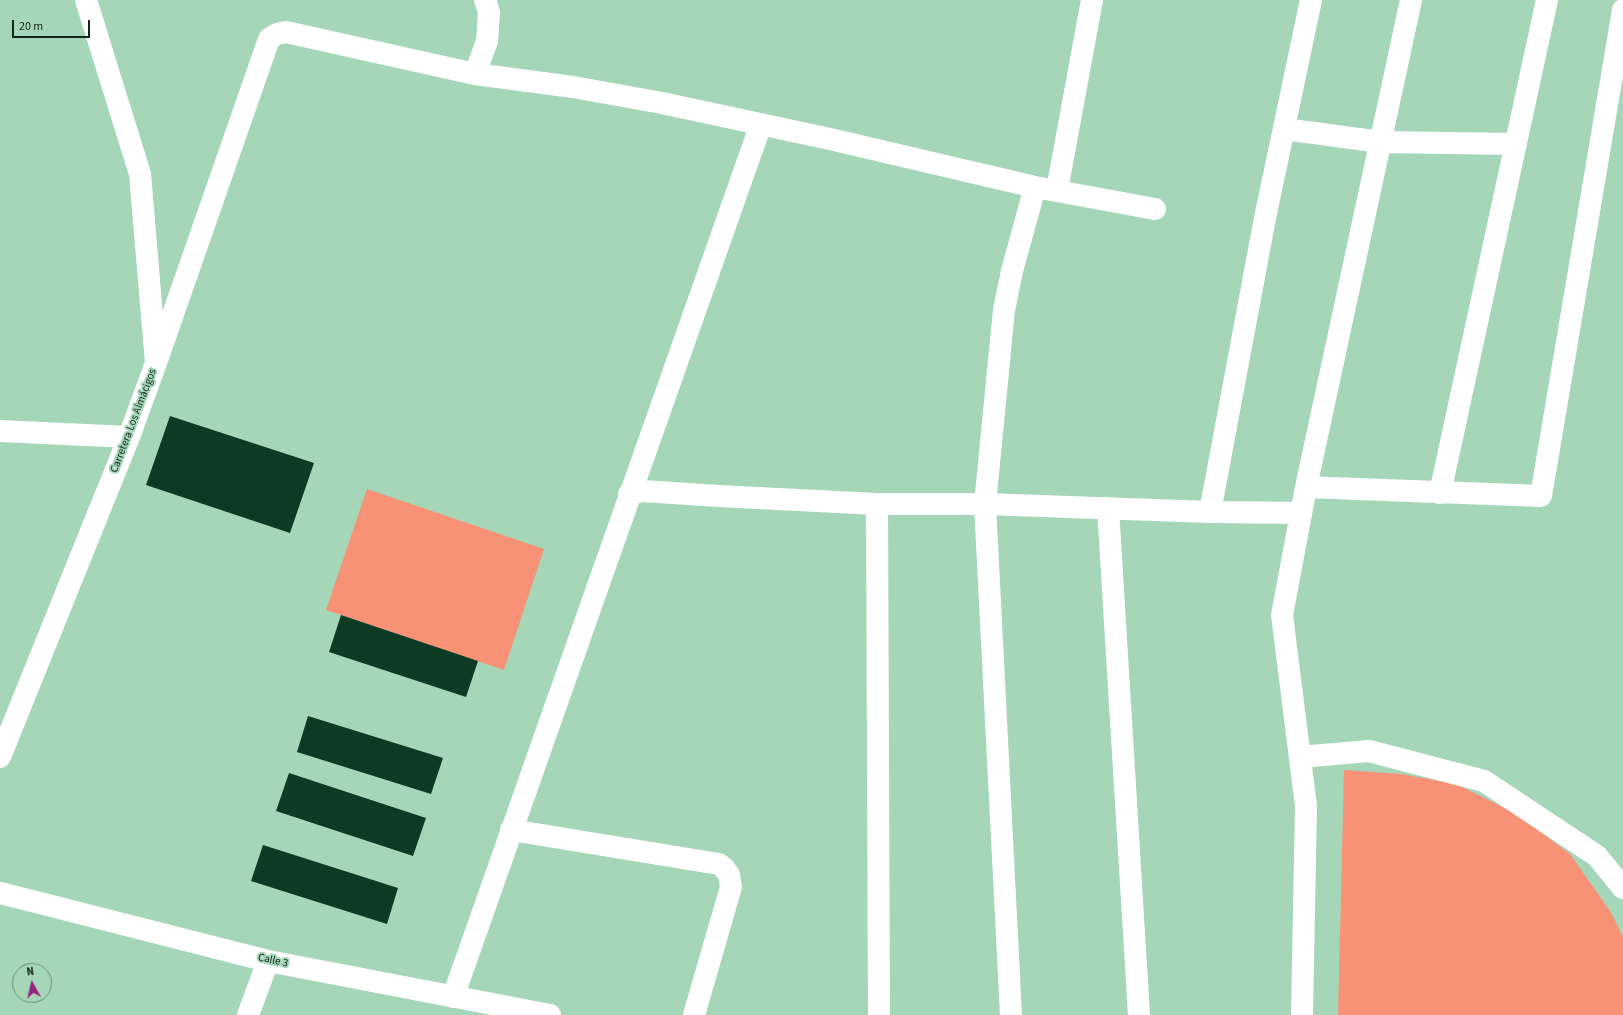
<!DOCTYPE html>
<html>
<head>
<meta charset="utf-8">
<style>
	body { margin:0 }
	#map { position:relative; width:1623px; height:1015px; overflow:hidden; background:#a5d6b7; font-family:"Source Sans 3",sans-serif }
	canvas { display:block }
	.north { position:absolute; left:12px; top:963px; width:40px; height:40px; box-sizing:border-box; background:#a5d6b7; border:1px solid #6b9078; border-radius:50%; rotate:352deg; font-size:11px; font-weight:700; line-height:16px; text-align:center; color:#13261a }
	.north::after { content:''; display:block; margin:auto; width:14px; height:18px; background:#952381; clip-path:polygon(50% 0,100% 100%,50% 72%,0 100%) }
	.scale { position:absolute; left:12px; top:20px; width:78px; height:18px; box-sizing:border-box; border:2px solid #13261a; border-top:0; padding-left:5px; font-size:12px; line-height:14px; white-space:nowrap; color:#13261a; -webkit-text-stroke:3px #a5d6b7; paint-order:stroke }
</style>
</head>
<body>
<div id="map">
<canvas width="1623" height="1015"></canvas>
<div class="north">N</div>
<div class="scale">20 m</div>
</div>
<script>
const g = document.querySelector('canvas').getContext('2d');
g.lineJoin = 'round';
function paint(path, color) {
  g.fillStyle = color;
  g.fill(path, 'evenodd');
}
function poly(rows) {
  const path = new Path2D();
  for (const r of rows) {
    path.moveTo(r[0], r[1]);
    for (let i = 2; i < r.length; i += 2) path.lineTo(r[i], r[i + 1]);
  }
  return path;
}
function strokePath(path, color, width, dash) {
  g.strokeStyle = color;
  g.lineWidth = width;
  g.lineCap = dash ? 'butt' : 'round';
  g.setLineDash(dash || []);
  g.stroke(path);
}
function label(font, color, halo, rows, align = 'center') {
  g.font = font + ' "Source Sans 3",sans-serif';
  g.lineWidth = 4;
  g.setLineDash([]);
  g.textBaseline = 'middle';
  g.strokeStyle = halo;
  g.fillStyle = color;
  for (const [text, x, y, turn = 0] of rows) {
    g.save();
    g.translate(x, y);
    g.rotate((+turn || 0) * Math.PI / 180);
    g.textAlign = isNaN(turn) ? turn : align;
    if (halo) g.strokeText(text, 0, 0);
    g.fillText(text, 0, 0);
    g.restore();
  }
}
paint(poly([
	[367,489,544,549,504,670,326,610],
	[1344,770,1401,774,1456,784,1515,813,1570,854,1612,914,1623,937,1623,1015,1338,1015]
]), '#f79276');
paint(poly([
	[170,416,314,463,290,533,146,485],
	[341,615,478,661,466,697,329,652],
	[308,716,443,758,431,794,297,752],
	[289,773,426,818,413,856,276,811],
	[263,845,398,888,387,924,251,881]
]), '#0d3a22');
strokePath(poly([
	[475,74,487,41,489,12,485,0],
	[1284,129,1381,142,1516,144],
	[1057,190,1092,0],
	[156,363,269,39,277,34,286,32,475,74,573,87,662,103,830,139,1035,187,1155,209],
	[0,431,129,437],
	[1306,487,1541,496,1623,10],
	[1440,493,1547,0],
	[629,494,642,491,719,496,877,504,985,504,1210,512,1301,513],
	[877,504,879,1015],
	[1108,508,1139,1015],
	[1210,512,1265,218,1311,0],
	[0,757,129,437,156,363,140,174,86,0],
	[1300,757,1369,751,1484,781,1597,856,1623,888],
	[511,830,719,864,724,868,729,875,731,887,694,1015],
	[0,893,268,961,550,1015],
	[453,997,761,124],
	[248,1015,268,961],
	[1011,1015,985,504,1004,310,1012,271,1035,187],
	[1302,1015,1306,806,1282,615,1306,487,1411,0]
]), '#fff', 22);
label('11px', '#13261a', '#a5d6b7', [
	["Carretera Los Almácigos",134,421,-69],
	["Calle 3",273,961,12]
]);
</script>
</body>
</html>
